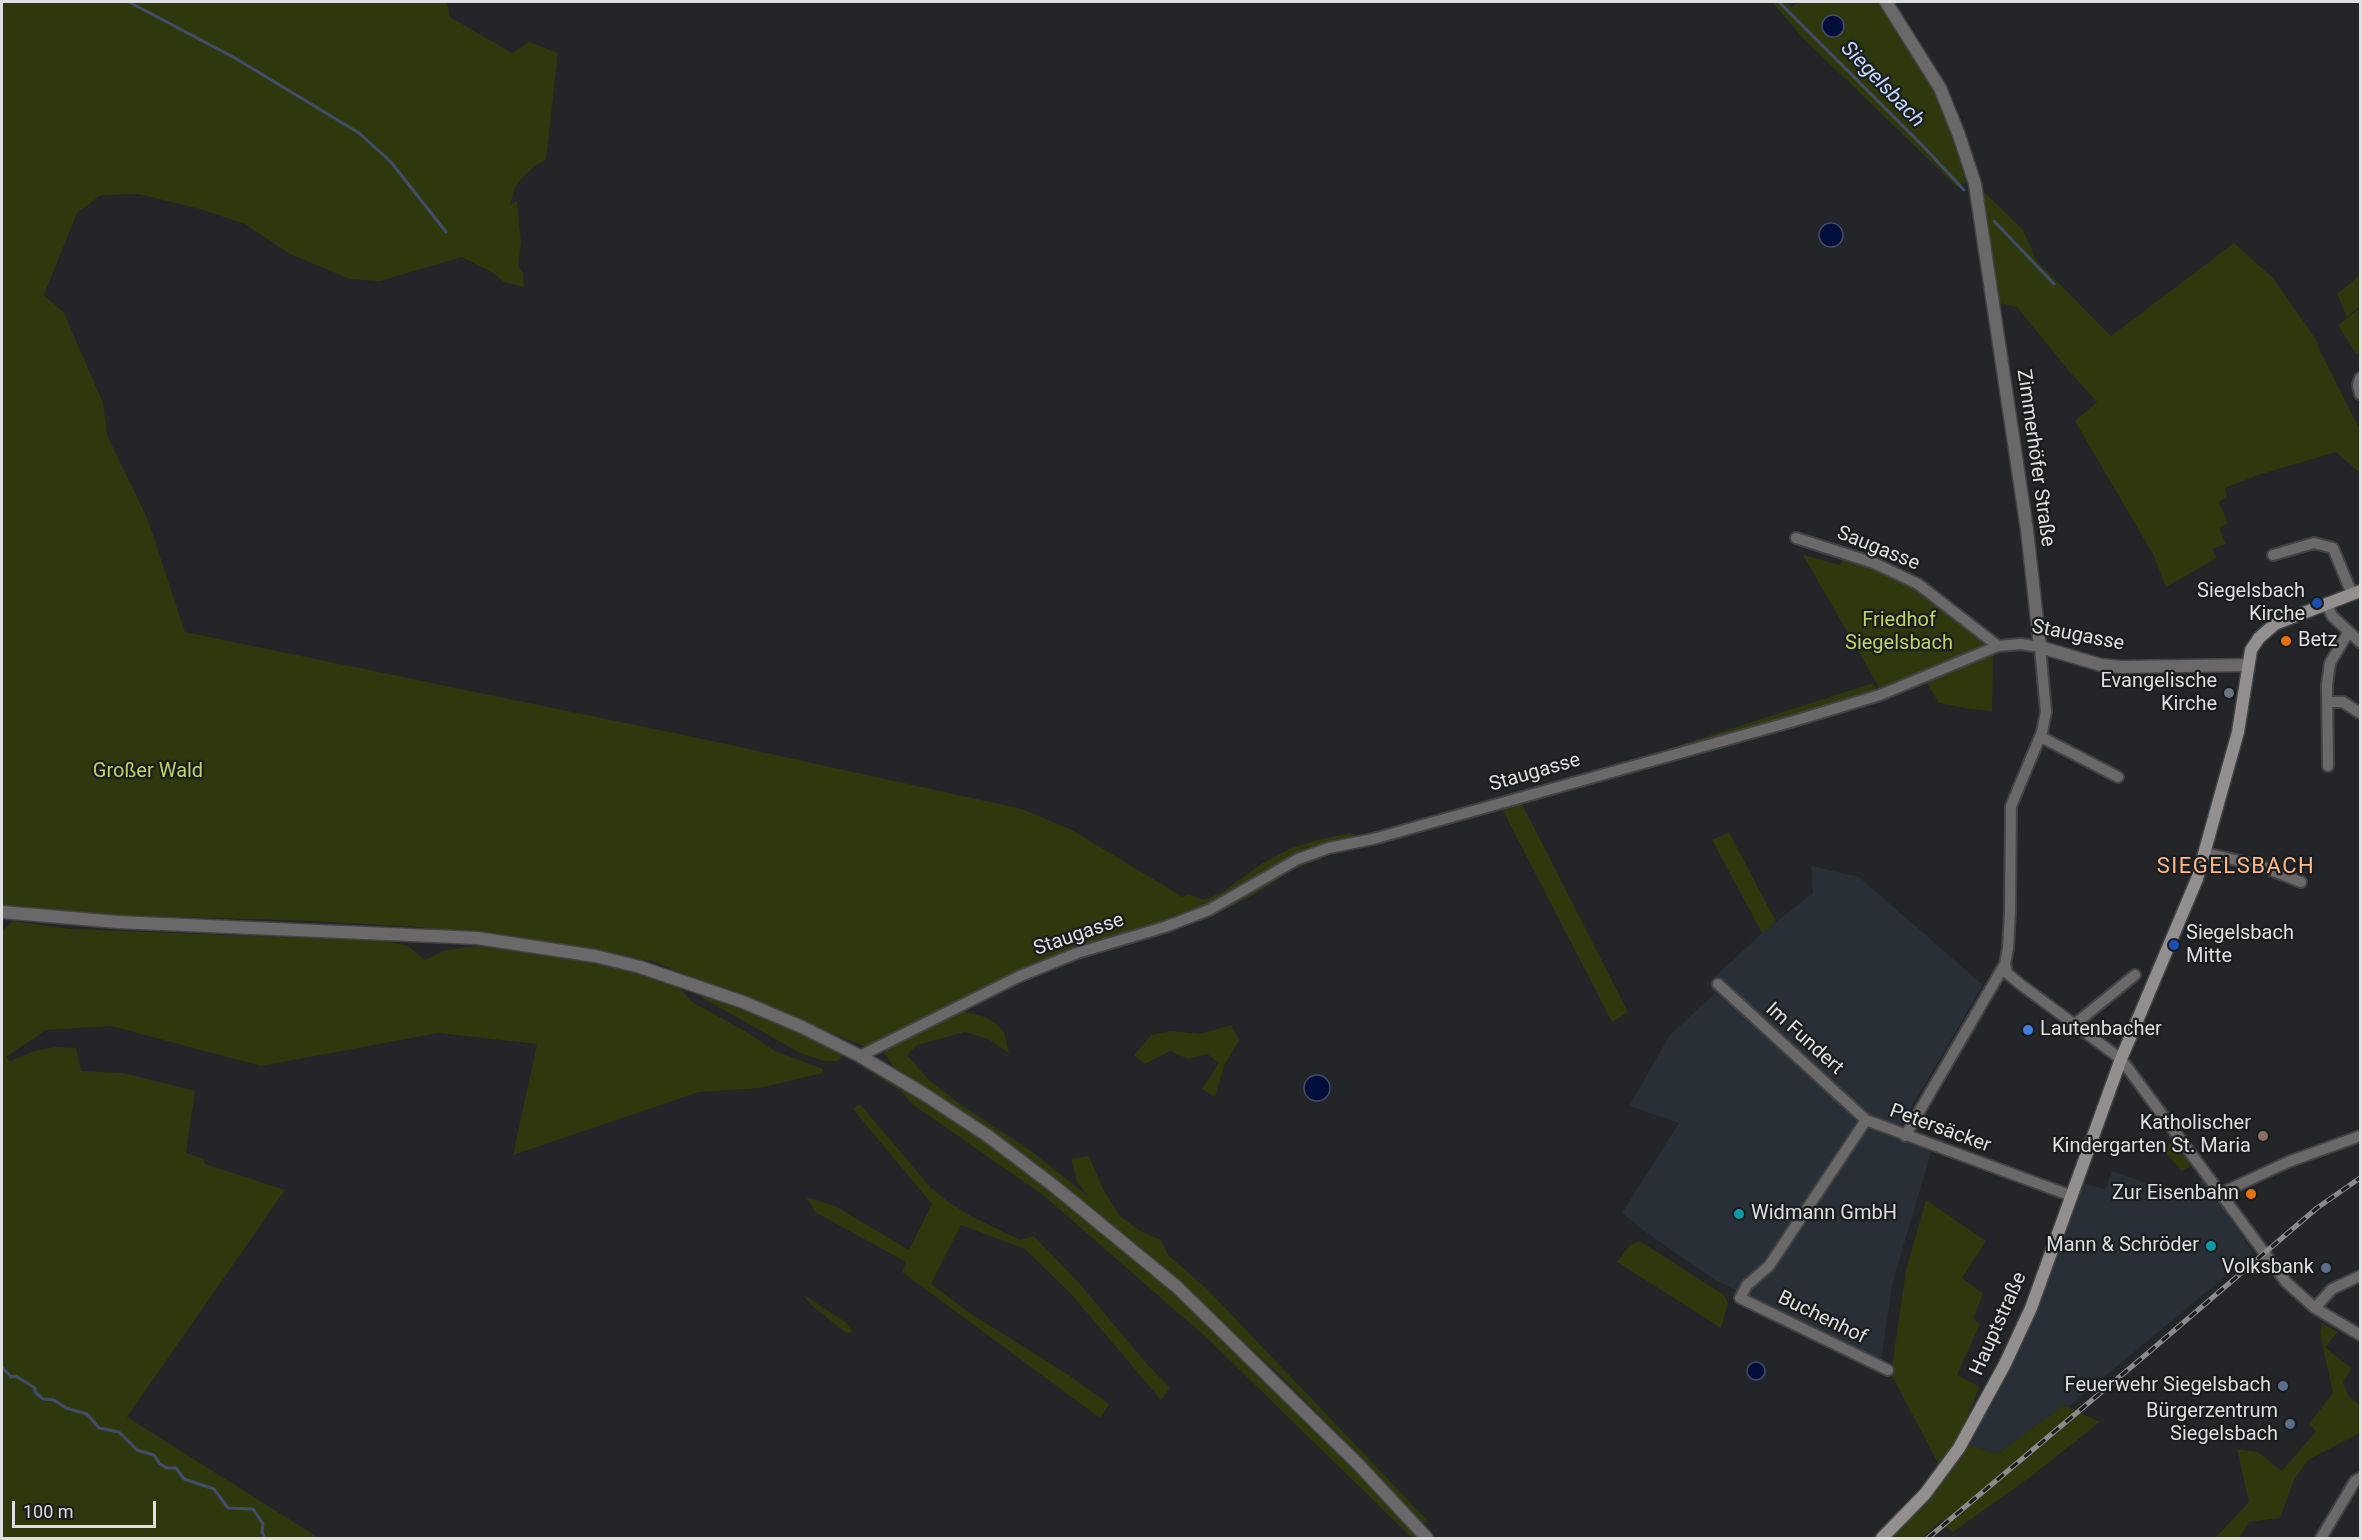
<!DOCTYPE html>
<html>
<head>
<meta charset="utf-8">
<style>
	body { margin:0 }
	#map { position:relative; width:2362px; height:1540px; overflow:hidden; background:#232528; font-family:Roboto,sans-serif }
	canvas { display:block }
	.frame { position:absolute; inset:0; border:3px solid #dddfe0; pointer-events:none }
	.scale { position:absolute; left:12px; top:1501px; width:144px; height:27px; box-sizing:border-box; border:3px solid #dddfe0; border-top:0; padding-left:8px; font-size:18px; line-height:21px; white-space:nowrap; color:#dddfe0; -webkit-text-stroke:4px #1a1c1e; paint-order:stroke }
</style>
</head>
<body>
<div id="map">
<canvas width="2362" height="1540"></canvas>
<div class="frame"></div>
<div class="scale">100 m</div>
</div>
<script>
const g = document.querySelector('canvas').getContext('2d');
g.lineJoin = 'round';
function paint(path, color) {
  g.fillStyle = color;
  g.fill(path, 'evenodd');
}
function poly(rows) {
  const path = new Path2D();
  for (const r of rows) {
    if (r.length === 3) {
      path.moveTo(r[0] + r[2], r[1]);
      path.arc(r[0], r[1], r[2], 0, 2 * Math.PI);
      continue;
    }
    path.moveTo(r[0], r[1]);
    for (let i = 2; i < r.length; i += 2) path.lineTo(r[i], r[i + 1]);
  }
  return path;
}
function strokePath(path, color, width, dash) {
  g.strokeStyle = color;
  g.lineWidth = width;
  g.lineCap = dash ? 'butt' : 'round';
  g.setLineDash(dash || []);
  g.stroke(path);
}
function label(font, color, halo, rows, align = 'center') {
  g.font = font + ' Roboto,sans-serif';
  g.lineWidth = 4.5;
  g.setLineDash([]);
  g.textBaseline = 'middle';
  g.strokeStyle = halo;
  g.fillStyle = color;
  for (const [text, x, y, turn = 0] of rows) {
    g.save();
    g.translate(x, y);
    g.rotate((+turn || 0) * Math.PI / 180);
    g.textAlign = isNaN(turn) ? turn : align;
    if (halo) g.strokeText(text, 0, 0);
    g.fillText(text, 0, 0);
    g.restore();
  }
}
paint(poly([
	[1811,866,1859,877,1983,985,1895,1135,1896,1139,1931,1152,1892,1285,1881,1362,1715,1280,1647,1233,1622,1213,1679,1123,1629,1106,1670,1035,1715,993,1707,984,1762,933,1813,893],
	[2112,1171,2152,1185,2180,1198,2203,1179,2252,1251,2251,1255,2068,1407,2064,1405,1997,1454,1967,1444,2039,1300,2083,1183,2105,1189]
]), '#292f36');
paint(poly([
	[2,2,447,2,450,17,512,53,529,42,558,53,546,160,535,166,523,177,515,187,510,205,517,201,521,242,518,266,523,273,524,287,504,282,493,273,462,257,380,281,350,279,290,254,245,224,200,209,138,194,101,195,77,213,44,295,64,313,103,403,107,435,148,520,185,632,703,739,1022,809,1070,829,1183,897,1188,894,1204,900,1224,891,1261,864,1289,849,1317,840,1350,833,1357,836,1327,845,1202,909,1001,982,866,1047,652,961,419,927,310,921,116,915,2,905],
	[1772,2,1786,2,1791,7,1799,2,1881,2,1930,80,1948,114,1959,149,1966,183,1957,187,1803,38],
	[1977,185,2023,230,2036,260,2111,336,2234,243,2273,278,2317,341,2320,351,2360,430,2360,473,2336,452,2258,475,2225,488,2227,497,2219,502,2228,523,2219,528,2226,544,2212,549,2217,558,2166,587,2154,556,2075,421,2097,402,2068,370,2017,307,1995,302],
	[2360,275,2360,306,2347,317,2337,294],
	[2360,308,2360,352,2357,355,2338,325],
	[1803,555,1840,565,1844,558,1915,588,1986,645,1880,689],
	[1993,655,1992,711,1970,709,1939,703,1925,680],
	[1873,683,1877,691,1818,711,1667,752,1668,749],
	[1521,802,1628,1012,1612,1022,1501,807],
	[1729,832,1776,922,1762,933,1712,840],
	[1324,854,1325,857,1292,870,1255,894,1207,919,1204,916,1283,871],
	[13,921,71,929,388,941,408,946,425,960,446,950,478,946,589,960,674,982,692,1002,745,1031,775,1051,823,1069,823,1073,760,1088,699,1092,513,1155,537,1044,438,1033,261,1066,111,1026,46,1030,6,1057,10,1061,34,1051,56,1047,76,1048,81,1071,123,1073,195,1091,186,1153,204,1159,205,1164,285,1190,127,1417,319,1538,2,1538,2,931],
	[696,990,804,1033,842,1052,842,1057,837,1061,824,1061,800,1053,701,997],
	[958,1010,985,1017,995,1023,1004,1032,1009,1053,988,1039,965,1032,917,1045,907,1055,927,1078,957,1102,1031,1151,1088,1196,1077,1181,1071,1159,1089,1156,1103,1189,1120,1216,1140,1231,1161,1240,1168,1255,1207,1289,1428,1521,1423,1524,1359,1455,1280,1375,1150,1257,1026,1156,896,1071,885,1054,886,1050],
	[1231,1025,1239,1040,1224,1066,1215,1097,1202,1089,1219,1063,1207,1054,1188,1059,1170,1051,1145,1064,1134,1055,1151,1035,1171,1031,1200,1034],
	[854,1062,859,1062,903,1086,985,1141,1054,1192,1144,1267,1230,1345,1349,1462,1418,1536,1416,1538,1412,1538,1207,1338,1043,1195,912,1104,901,1091],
	[860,1104,931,1188,950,1203,969,1215,1020,1240,1034,1236,1079,1283,1148,1365,1170,1388,1161,1400,1072,1295,1025,1249,961,1225,931,1284,970,1313,1070,1376,1109,1404,1100,1418,902,1272,906,1262,815,1212,806,1197,835,1206,909,1250,932,1204,853,1109],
	[2173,1141,2191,1166,2182,1171,2162,1149],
	[1926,1200,1986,1241,1962,1278,1983,1294,1973,1318,1980,1324,1957,1375,1980,1387,1960,1434,1940,1467,1891,1374,1906,1270],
	[1640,1241,1724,1295,1728,1303,1721,1328,1617,1262,1630,1245],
	[803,1294,845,1322,853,1331,848,1333,845,1332,811,1305],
	[2322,1323,2338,1332,2325,1347,2352,1369,2343,1382,2348,1395,2360,1406,2360,1433,2308,1460,2294,1480,2280,1518,2249,1522,2239,1538,2215,1538,2249,1502,2237,1449,2258,1452,2282,1471,2316,1431,2309,1424,2333,1393,2320,1333],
	[2064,1405,2100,1422,2029,1478,1953,1532,1946,1527,1943,1519,1922,1538,1891,1538,1928,1501,1967,1444,1997,1454]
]), '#2f370d');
const water = poly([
	[1833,26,11],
	[1831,235,12],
	[1317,1088,13],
	[1756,1371,9]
]);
paint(water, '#000e39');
strokePath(water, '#424d6b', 1.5);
strokePath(poly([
	[129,2,235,58,359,133,391,162,446,232],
	[1779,2,1922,145,1964,190],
	[1994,221,2054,284],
	[2,1367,11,1377,16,1376,35,1388,35,1392,43,1399,54,1400,66,1408,87,1414,99,1428,119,1432,137,1450,154,1455,160,1464,167,1468,176,1468,184,1479,214,1489,228,1508,253,1509,263,1524,262,1532,265,1538]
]), '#424d6b', 3);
const minor = poly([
	[2360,378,2358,385,2360,394],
	[1796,538,1874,563,1918,584,1998,646],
	[2273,555,2314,543,2333,548,2352,594],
	[2327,605,2332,616,2360,642],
	[2328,702,2343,702,2360,713],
	[2041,737,2118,777],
	[2328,766,2327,685,2330,663,2348,633],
	[2206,853,2261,866,2301,882],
	[2005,964,2007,973,2020,984,2121,1059,2286,1282,2315,1308,2360,1335],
	[1718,984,1866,1120],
	[2075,1024,2135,975],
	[860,1056,1018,977,1077,953,1165,927,1209,910,1298,859,1329,848,1373,839,1794,721,1880,695,1998,646,2021,644,2040,647,2046,712,2042,732,2011,806,2010,912,2008,948,2005,964,1905,1136],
	[2219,1194,2288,1162,2360,1136],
	[2315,1308,2332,1289,2360,1276],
	[1888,1370,1740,1298,1747,1285,1769,1266,1866,1120,2072,1196],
	[2321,1538,2355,1481,2360,1478]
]);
const tertiary = poly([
	[1886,2,1940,88,1959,135,1975,184,2027,530,2040,647,2101,665,2121,667,2248,665],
	[2,912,117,922,477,938,595,956,640,967,743,1002,802,1027,860,1056,924,1094,988,1136,1054,1186,1177,1287,1358,1464,1427,1538]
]);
const secondary = poly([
	[1882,1538,1925,1494,1959,1448,2005,1364,2031,1308,2121,1059,2197,879,2238,732,2251,650,2259,638,2275,624,2360,591]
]);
strokePath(minor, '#414345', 14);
strokePath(tertiary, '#414345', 15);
strokePath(secondary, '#414345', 15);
strokePath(minor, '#6a6868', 10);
strokePath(tertiary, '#6a6868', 12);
strokePath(secondary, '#928f8e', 12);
const rail = poly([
	[1928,1538,2149,1352,2317,1208,2360,1178]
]);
strokePath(rail, '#898b8d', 5);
strokePath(rail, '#1a1c1e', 3, [9]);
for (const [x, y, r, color] of [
	[2317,603,6,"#1a4fb4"],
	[2286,641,6,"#e8710a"],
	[2229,693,6,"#6b7280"],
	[2174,945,6,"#1a4fb4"],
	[2028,1030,6,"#3f7fe0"],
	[2263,1136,6,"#8d6e63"],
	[2251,1194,6,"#e8710a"],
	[1739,1214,6,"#0f9aa8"],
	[2211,1246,6,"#0f9aa8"],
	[2326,1268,6,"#5c6f8a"],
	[2283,1386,6,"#5c6f8a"],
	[2290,1424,6,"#5c6f8a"]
]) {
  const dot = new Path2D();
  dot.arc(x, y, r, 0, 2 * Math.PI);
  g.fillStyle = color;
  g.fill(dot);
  strokePath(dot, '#1a1c1e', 2);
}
label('20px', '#dddfe0', '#1a1c1e', [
	["Zimmerhöfer Straße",2035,458,82],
	["Saugasse",1878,549,22],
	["Staugasse",2078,636,11],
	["Staugasse",1535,773,-16],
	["Staugasse",1079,935,-19],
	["Im Fundert",1804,1039,42],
	["Petersäcker",1940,1129,20],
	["Buchenhof",1822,1318,26],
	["Hauptstraße",1999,1324,-66]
]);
label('20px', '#dddfe0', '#1a1c1e', [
	["Siegelsbach",2305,592],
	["Kirche",2305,615],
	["Betz",2298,641,"left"],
	["Evangelische",2217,682],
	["Kirche",2217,705],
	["Siegelsbach",2186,934,"left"],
	["Mitte",2186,957,"left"],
	["Lautenbacher",2040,1030,"left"],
	["Katholischer",2251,1124],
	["Kindergarten St. Maria",2251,1147],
	["Zur Eisenbahn",2239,1194],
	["Widmann GmbH",1751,1214,"left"],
	["Mann & Schröder",2199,1246],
	["Volksbank",2314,1268],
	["Feuerwehr Siegelsbach",2271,1386],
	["Bürgerzentrum",2278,1412],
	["Siegelsbach",2278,1435]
], 'right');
label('20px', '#bed564', '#1a1c1e', [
	["Friedhof",1899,621],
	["Siegelsbach",1899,644],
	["Großer Wald",148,772]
]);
label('italic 21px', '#c1d9fd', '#1a1c1e', [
	["Siegelsbach",1882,85,46]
]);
g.letterSpacing = '1.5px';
label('22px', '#fdb989', '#1a1c1e', [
	["SIEGELSBACH",2236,867]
]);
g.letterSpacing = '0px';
</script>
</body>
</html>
